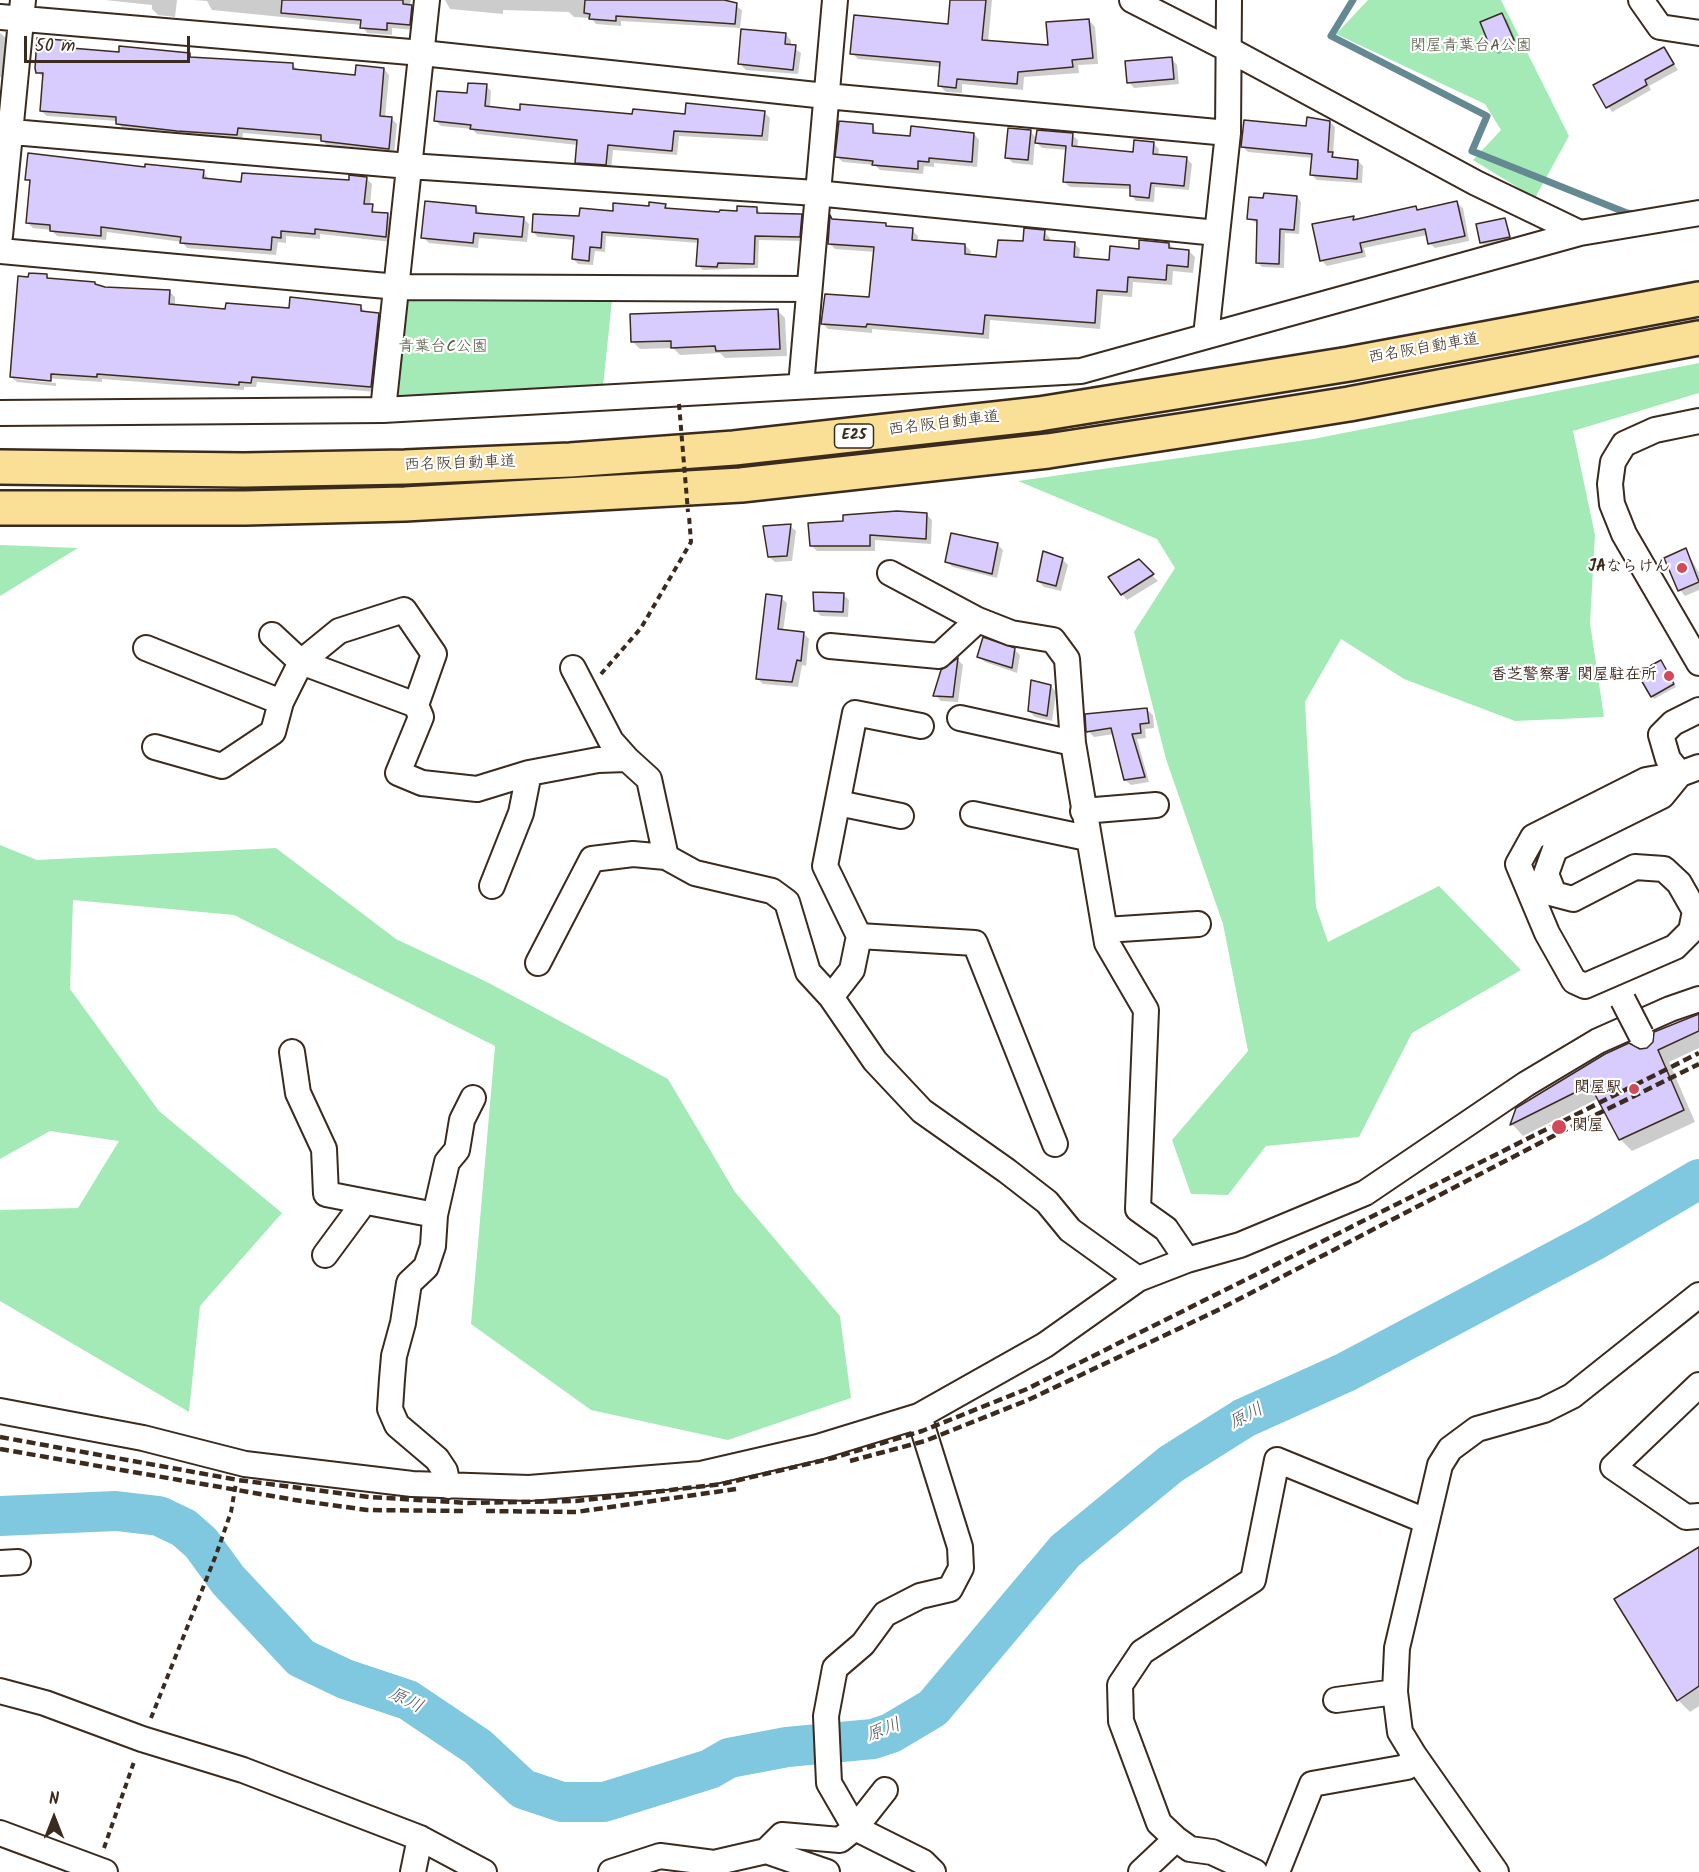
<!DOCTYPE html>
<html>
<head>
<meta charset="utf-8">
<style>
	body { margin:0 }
	#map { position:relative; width:1699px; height:1872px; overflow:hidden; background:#fff; font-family:Kalam,sans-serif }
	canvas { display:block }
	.north { position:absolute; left:24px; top:1788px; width:60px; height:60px; -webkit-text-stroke:4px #fff; paint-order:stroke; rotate:0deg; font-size:16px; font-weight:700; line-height:24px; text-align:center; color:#3b2a1e }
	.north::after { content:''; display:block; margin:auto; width:21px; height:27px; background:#3b2a1e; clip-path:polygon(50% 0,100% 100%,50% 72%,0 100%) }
	.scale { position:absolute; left:24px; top:36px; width:166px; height:27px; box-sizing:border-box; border:3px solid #3b2a1e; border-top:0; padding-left:8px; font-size:18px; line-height:21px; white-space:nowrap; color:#3b2a1e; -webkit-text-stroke:4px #fff; paint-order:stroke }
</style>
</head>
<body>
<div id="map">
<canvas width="1699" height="1872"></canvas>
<div class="north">N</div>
<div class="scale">50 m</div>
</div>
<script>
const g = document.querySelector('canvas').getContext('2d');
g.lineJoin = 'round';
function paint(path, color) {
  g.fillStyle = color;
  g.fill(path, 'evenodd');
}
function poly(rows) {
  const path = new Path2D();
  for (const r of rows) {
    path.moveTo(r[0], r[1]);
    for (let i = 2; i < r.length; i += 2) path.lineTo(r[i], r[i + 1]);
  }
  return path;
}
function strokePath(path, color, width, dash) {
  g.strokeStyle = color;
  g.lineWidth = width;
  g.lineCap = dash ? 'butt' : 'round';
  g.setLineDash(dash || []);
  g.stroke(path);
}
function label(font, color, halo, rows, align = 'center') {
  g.font = font + ' Kalam,"Klee One",sans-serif';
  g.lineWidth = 4.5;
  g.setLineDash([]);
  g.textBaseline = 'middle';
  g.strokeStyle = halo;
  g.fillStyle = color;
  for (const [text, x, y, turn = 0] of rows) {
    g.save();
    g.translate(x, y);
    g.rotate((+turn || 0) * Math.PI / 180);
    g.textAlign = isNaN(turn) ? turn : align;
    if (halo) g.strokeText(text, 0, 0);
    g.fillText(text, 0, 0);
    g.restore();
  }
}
paint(poly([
	[1368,0,1501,0,1569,136,1535,198,1473,160,1501,130,1485,104,1336,34],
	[406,299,612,300,603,387,393,398],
	[1699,363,1699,393,1573,431,1595,535,1590,623,1604,717,1515,721,1404,679,1341,639,1305,702,1316,907,1328,942,1439,886,1521,970,1412,1033,1359,1137,1266,1146,1228,1195,1191,1194,1172,1140,1248,1051,1223,924,1166,759,1134,632,1175,568,1157,539,1018,481,1313,439],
	[0,545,78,548,0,596],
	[0,845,37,860,276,848,396,939,487,982,668,1079,735,1192,840,1316,851,1398,728,1440,591,1410,471,1324,495,1046,234,915,73,900,70,989,159,1111,282,1213,200,1306,189,1412,0,1301,0,1210,78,1208,119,1141,50,1131,0,1159]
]), '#a4eab6');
paint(poly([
	[105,0,177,0,175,17,158,15,152,9,152,5],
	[193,0,411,0,410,6,417,12,415,30,392,28,392,35,367,33,362,25,212,10,207,1],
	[445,0,727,0,742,10,740,28,621,21,621,26,596,24,591,18,574,17,569,12,503,10,503,14,450,9],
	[952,0,992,0,988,42,1049,47,1089,20,1095,27,1098,64,1078,65,1079,73,1024,77,1023,90,962,84,962,93,946,92,940,86,941,67,858,59,852,53,949,26],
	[1502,15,1507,20,1518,46,1498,54,1493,48,1482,23],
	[0,33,7,39,5,77,0,77],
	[785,34,791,40,791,46,801,53,798,74,746,70,740,64],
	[71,43,77,50,189,54,193,58,293,65,299,71,357,76,384,69,389,75,385,118,391,118,397,124,394,154,328,146,322,140,243,133,242,140,183,136,123,129,117,121,47,116,41,111,44,78,38,72],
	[1664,49,1678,70,1649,86,1651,90,1612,112,1595,85],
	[1172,59,1177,65,1179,84,1134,88,1129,82],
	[486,86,491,91,490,108,521,112,634,116,764,112,770,118,768,141,679,136,677,155,613,150,611,170,582,168,577,162,578,145,477,134,472,129,441,126,436,121,469,95],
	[1330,122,1335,127,1333,155,1337,159,1358,161,1363,166,1362,183,1317,180,1312,175,1313,158,1248,152,1243,147],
	[872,126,878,135,911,138,974,134,979,140,977,167,934,163,934,167,924,166,923,174,880,170,875,165,843,162,837,157],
	[1030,131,1037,139,1072,135,1078,140,1077,148,1135,154,1154,144,1159,149,1158,156,1186,158,1192,164,1189,190,1155,187,1154,202,1136,201,1131,195,1132,189,1070,187,1064,182,1067,150,1042,148,1035,141,1033,165,1013,163,1007,157],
	[145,168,204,172,209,180,242,183,350,182,366,178,372,184,370,206,377,214,387,215,393,220,391,242,320,234,320,239,286,236,286,243,278,242,276,255,187,248,182,242,107,232,106,240,57,236,51,230,33,228,27,222,31,183,27,179],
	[1297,197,1301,202,1299,234,1285,233,1284,268,1262,267,1257,262,1258,224,1248,218],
	[1457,203,1463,208,1469,241,1435,248,1429,243,1427,235,1364,248,1366,257,1327,266,1321,260,1353,218,1356,221],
	[665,205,670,210,721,214,756,208,761,213,801,216,806,221,804,241,759,240,758,268,703,270,698,265,699,243,606,236,605,252,595,251,593,265,578,264,573,259,575,240,538,237,533,232,581,218],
	[476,207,481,215,523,218,529,224,527,242,479,238,478,248,429,243,423,237],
	[832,218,912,230,918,236,917,242,965,245,971,251,970,256,998,258,1044,232,1050,238,1050,242,1074,243,1080,249,1079,259,1111,261,1169,244,1175,250,1189,251,1195,257,1193,273,1173,271,1172,285,1133,282,1132,297,1103,295,1100,329,990,320,989,339,872,329,872,333,828,329,822,323,871,299,875,252,835,249,829,243],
	[1505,219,1511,240,1484,245,1482,243],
	[47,276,51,280,95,283,98,287,170,292,175,297,175,306,226,310,361,307,366,312,378,314,384,320,376,392,257,382,256,387,244,387,244,390,102,379,102,382,15,376,15,379,56,383,56,386,17,382,11,377],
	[778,311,785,318,787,356,725,358,720,353,680,355,673,348,640,349,632,341],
	[926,514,932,520,931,544,875,540,875,551,817,551,811,545],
	[790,526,796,531,792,561,775,562,769,557],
	[997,544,1003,550,997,578,953,567,947,562],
	[1686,550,1699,573,1699,590,1685,596,1680,590],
	[1062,559,1068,565,1061,591,1044,587,1038,581],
	[1138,561,1158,581,1127,600,1122,594],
	[843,595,849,600,848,617,821,616,815,610],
	[781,598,787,603,783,631,804,634,809,639,806,666,802,665,798,687,763,684,757,678],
	[1014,649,1020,655,1017,673,985,662,979,657],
	[958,660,963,665,958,702,941,701,935,695,942,671],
	[1663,664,1676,687,1654,699,1639,674],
	[1051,686,1056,692,1052,721,1035,717,1029,711],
	[1147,710,1153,715,1154,728,1145,729,1146,738,1137,739,1149,782,1131,785,1125,780,1114,734,1094,737,1088,731],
	[1699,1015,1699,1048,1669,1062,1695,1122,1632,1151,1620,1139,1599,1098,1523,1136,1512,1124,1517,1109,1639,1051,1648,1049],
	[1699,1548,1699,1706,1690,1712,1678,1700]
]), '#0003');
strokePath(poly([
	[1353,0,1331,36,1487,116,1472,151,1627,213,1636,214]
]), '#648992', 7);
strokePath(poly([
	[0,1516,116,1511,159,1516,184,1528,201,1543,228,1580,301,1658,345,1679,408,1700,478,1747,523,1789,562,1802,604,1802,710,1769,729,1758,787,1747,873,1739,891,1733,933,1708,1065,1551,1171,1464,1244,1418,1346,1372,1595,1240,1699,1179]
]), '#7fc8e0', 40);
const building = poly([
	[282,0,403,0,403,4,412,5,410,25,387,23,387,30,360,28,361,20,281,13,282,0],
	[585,0,724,0,737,3,735,24,616,16,616,21,589,19,590,14,584,13,585,0],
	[950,0,986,0,982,40,1048,45,1046,22,1089,19,1093,58,1072,60,1073,67,1018,72,1017,84,957,79,956,88,938,86,940,62,850,54,854,15,948,24,950,0],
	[1502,13,1514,40,1491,49,1480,22,1502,13],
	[741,29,786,33,785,44,796,45,793,70,738,64,741,29],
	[37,38,72,41,71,48,119,52,119,46,190,53,190,57,293,63,293,69,355,75,356,65,384,68,380,116,392,117,389,149,321,141,321,135,238,128,237,135,177,131,116,124,116,117,40,111,43,73,36,73,35,68,37,38],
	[1664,47,1674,64,1645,80,1647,85,1606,108,1593,85,1664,47],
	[1172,57,1174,79,1127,83,1125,61,1172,57],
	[468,83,487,84,485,106,520,110,520,104,632,114,633,109,685,114,686,103,765,111,762,136,674,131,672,151,608,145,606,165,575,163,577,140,470,129,471,125,434,121,437,91,467,93,468,83],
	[1307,117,1330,121,1328,152,1333,152,1332,157,1358,160,1357,179,1310,175,1312,154,1241,147,1244,120,1306,126,1307,117],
	[839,121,873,124,873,133,910,136,911,126,974,133,972,162,929,158,929,162,918,161,918,169,872,165,873,161,835,157,839,121],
	[1008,128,1031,130,1028,160,1005,158,1008,128],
	[1037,130,1073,133,1072,146,1133,152,1134,140,1154,142,1153,154,1187,157,1184,186,1151,183,1149,198,1130,196,1130,185,1063,182,1066,146,1035,143,1037,130],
	[28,153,145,167,145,164,204,170,203,178,241,182,242,173,349,180,349,175,367,177,364,204,373,204,372,212,388,213,386,237,315,229,315,234,281,231,281,238,272,237,271,250,180,243,181,237,101,227,101,236,50,231,50,225,26,223,30,180,25,180,28,153],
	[1264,193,1297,196,1294,230,1280,229,1279,264,1256,263,1257,220,1247,219,1249,197,1263,198,1264,193],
	[425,201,476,206,476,213,524,217,522,237,474,233,473,243,421,238,425,201],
	[1457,201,1465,236,1428,244,1425,229,1360,243,1362,252,1320,261,1312,224,1354,216,1353,220,1416,206,1417,210,1457,201],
	[649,202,666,204,665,208,719,212,720,210,737,211,737,206,757,207,757,213,802,214,800,237,755,236,754,264,718,263,717,267,696,266,698,239,602,232,601,248,590,247,589,261,572,259,574,236,532,232,533,214,579,216,580,208,613,211,613,203,649,206,649,202],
	[830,215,832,219,886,223,886,226,913,228,912,240,965,244,965,254,996,257,998,240,1023,241,1024,228,1045,230,1044,240,1075,242,1074,257,1109,260,1110,246,1139,249,1139,240,1169,243,1169,248,1189,250,1188,267,1167,265,1166,280,1128,277,1127,292,1097,290,1095,323,985,315,983,334,867,324,866,327,821,324,825,294,869,297,874,247,828,244,830,215],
	[1505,218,1510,237,1480,243,1476,224,1505,218],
	[29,273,47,274,47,278,95,282,95,284,105,287,170,290,169,304,225,309,226,303,289,308,290,297,361,305,361,311,379,313,371,387,252,377,251,383,239,382,239,385,97,374,97,377,51,374,51,381,10,377,18,276,28,277,29,273],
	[778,309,780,349,716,351,715,346,671,348,671,341,631,342,630,314,778,309],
	[897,511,927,513,926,539,870,535,870,546,810,546,808,523,843,521,843,515,897,511],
	[791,524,787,556,768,557,763,526,791,524],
	[951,533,998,543,992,574,945,562,951,533],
	[1686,548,1699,582,1678,591,1664,558,1686,548],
	[1043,551,1063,558,1056,586,1037,581,1043,551],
	[1139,559,1154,574,1121,595,1108,577,1139,559],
	[813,592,844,593,843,612,814,611,813,592],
	[766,594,782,596,778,629,804,632,801,661,797,660,792,682,756,679,766,594],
	[983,637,1015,648,1012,668,977,657,983,637],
	[958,658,953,697,933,696,941,670,958,658],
	[1661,660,1674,684,1651,697,1637,673,1661,660],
	[1031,680,1051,685,1047,716,1028,711,1031,680],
	[1147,708,1149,723,1140,724,1141,733,1132,734,1145,777,1124,780,1111,728,1086,732,1085,714,1147,708],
	[1699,1014,1699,1031,1658,1050,1684,1110,1619,1140,1590,1085,1510,1125,1516,1108,1605,1054,1629,1043,1640,1049,1647,1048,1653,1042,1654,1032,1699,1014],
	[1699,1547,1699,1686,1677,1701,1614,1599,1699,1547]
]);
paint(building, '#d8cbfd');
strokePath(building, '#3b2a1e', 1.5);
const minor = poly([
	[1132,0,1230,50,1476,183,1580,233,1699,213],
	[1641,0,1660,27,1699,33],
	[0,17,422,53,826,96,1228,133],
	[0,131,409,166,816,193,1217,233],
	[0,236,23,0],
	[0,251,398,287,808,289],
	[1206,336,1228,133,1229,0],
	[801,386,835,0],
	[383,410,427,0],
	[0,413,383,410,1081,371,1580,233],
	[1699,421,1655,430,1624,444,1613,462,1610,484,1612,504,1624,534,1699,663],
	[890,573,978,620,1011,633,1053,640,1067,659,1073,743,1107,943,1146,1010,1138,1209,1166,1229,1187,1260],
	[272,635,301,662,339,631,404,610,434,654,416,705],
	[830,646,939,656,978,620],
	[146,648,281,702,301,662,416,705,421,717,398,773,422,783,477,789,529,773],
	[573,668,611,741,627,759],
	[960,718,1073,743],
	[155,747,222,766,273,732,281,702],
	[1680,774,1662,796,1555,849,1546,874,1554,894,1573,899,1635,867,1664,869,1679,883,1695,911,1691,931,1675,947,1585,986,1574,981,1547,933,1518,864,1533,837,1646,780,1680,774,1699,767],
	[1680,774,1668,759,1661,735,1673,723,1699,710],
	[838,803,901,816],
	[1083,811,1156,805],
	[973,814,1087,838],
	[492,886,521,813,529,773,598,760,627,759,649,779,666,857],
	[1105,930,1198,924],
	[859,936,975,943,1055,1144],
	[538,963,592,859,633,854,666,857,695,873,772,891,787,902,808,972,831,997,875,1061,922,1111,1007,1171,1047,1202,1070,1230,1138,1279],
	[831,997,852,970,859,936,825,866,855,713,921,726],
	[292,1052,298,1093,324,1149,326,1194,362,1201],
	[325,1255,359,1209,362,1201,435,1215],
	[1699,1385,1613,1467,1686,1517,1699,1516],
	[0,1411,143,1438,245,1464,412,1484,529,1488,701,1474,818,1447,919,1416,1045,1345,1138,1279,1187,1260,1240,1245,1365,1193,1526,1084,1598,1041,1670,1009,1699,999],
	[448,1486,445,1471,437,1459,397,1425,390,1409,392,1379,394,1356,403,1323,409,1283,426,1267,433,1246,435,1215,447,1162,457,1150,462,1120,473,1098],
	[0,1563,18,1562],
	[0,1691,45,1703,142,1739,243,1770,420,1838,484,1872],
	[1336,1700,1395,1692],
	[885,1790,855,1828,923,1862,933,1872],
	[0,1833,105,1872],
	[1176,1839,1159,1823,1121,1721,1120,1685,1142,1652,1253,1580,1277,1460,1426,1521],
	[766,1851,782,1835,840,1840,855,1828,829,1783,826,1716,835,1668,863,1644,885,1614,920,1596,950,1589,961,1568,960,1547,919,1416],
	[413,1872,420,1838],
	[611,1872,660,1856,714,1863,766,1851,827,1872],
	[1141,1872,1176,1839,1190,1849,1212,1852,1255,1872],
	[1277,1872,1312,1784,1407,1767,1414,1755],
	[1496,1872,1414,1755,1400,1732,1395,1692,1397,1648,1440,1465,1450,1449,1477,1429,1544,1410,1572,1396,1699,1295]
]);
const highway = poly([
	[0,467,244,470,405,467,570,460,734,448,1039,414,1349,364,1699,299],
	[0,508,245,508,405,504,741,485,1048,451,1205,427,1349,404,1699,338]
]);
strokePath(minor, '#3b2a1e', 28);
strokePath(highway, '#3b2a1e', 38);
strokePath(poly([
	[601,674,641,628,691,542,689,516],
	[151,1718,216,1555,231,1512,236,1483],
	[104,1848,135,1759]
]), '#3b2a1e', 4, [6, 4.5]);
strokePath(minor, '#fff', 24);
strokePath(highway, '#f9e096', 33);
strokePath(poly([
	[0,1437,238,1480,369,1497,469,1503,576,1501,722,1484,833,1458,922,1431,1027,1389,1699,1053],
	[0,1449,295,1500,367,1510,465,1511],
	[850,1461,925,1441,1028,1400,1216,1311,1563,1131,1699,1064],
	[486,1511,576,1512,736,1489]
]), '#3b2a1e', 4.5, [9, 4.5]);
const minorBridge = poly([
	[1623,1000,1641,1035]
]);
strokePath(minorBridge, '#3b2a1e', 28, []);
strokePath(poly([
	[679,404,688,512]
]), '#3b2a1e', 4, [6, 4.5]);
strokePath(minorBridge, '#fff', 24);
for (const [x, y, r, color] of [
	[1682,568,6,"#d1495b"],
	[1669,676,6,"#d1495b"],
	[1634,1089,6,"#d1495b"],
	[1559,1127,8,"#d1495b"]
]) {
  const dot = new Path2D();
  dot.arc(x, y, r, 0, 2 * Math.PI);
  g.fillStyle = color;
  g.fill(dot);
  strokePath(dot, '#fff', 2);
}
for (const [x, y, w] of [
	[854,436,39]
]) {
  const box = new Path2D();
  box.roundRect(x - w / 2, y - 12, w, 24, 4.5);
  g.fillStyle = '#fff';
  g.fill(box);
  strokePath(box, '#3b2a1e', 1.5);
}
label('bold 15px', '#3b2a1e', null, [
	["E25",854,436]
]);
label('16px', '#555a44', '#fff', [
	["関屋青葉台A公園",1471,47],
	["青葉台C公園",443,348]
]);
label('16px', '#3b2a1e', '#fff', [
	["西名阪自動車道",1424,350,-10],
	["西名阪自動車道",944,425,-7],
	["西名阪自動車道",460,465,-2]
]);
label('bold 16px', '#3b2a1e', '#fff', [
	["JAならけん",1670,568],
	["香芝警察署 関屋駐在所",1657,676],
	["関屋駅",1622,1089],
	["関屋",1572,1127,"left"]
], 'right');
label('italic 18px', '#4f5958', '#fff', [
	["原川",1247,1418,-28],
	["原川",405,1702,26],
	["原川",884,1732,-21]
]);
</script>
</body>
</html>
